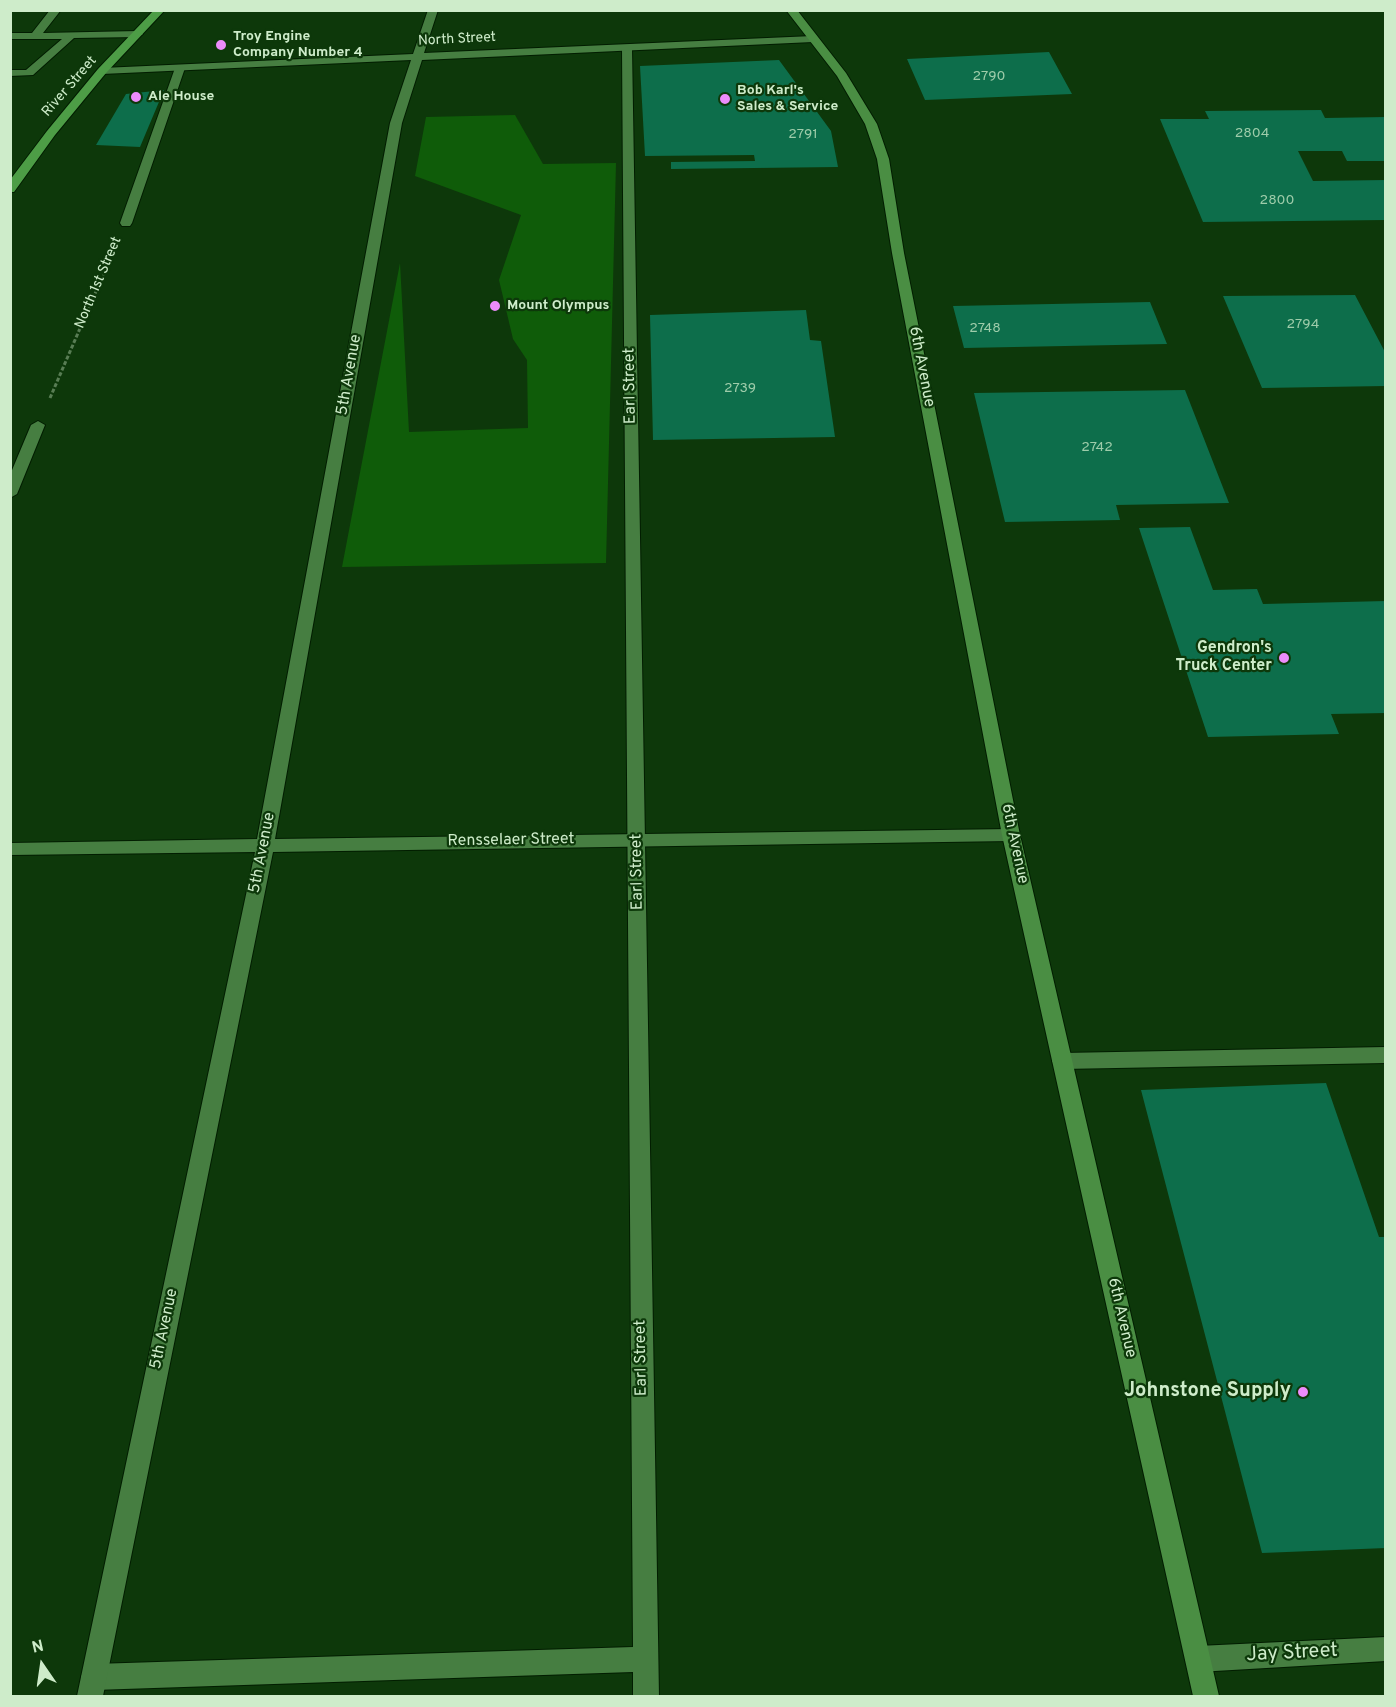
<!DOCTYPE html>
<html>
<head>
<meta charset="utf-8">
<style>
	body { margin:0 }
	#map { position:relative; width:1396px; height:1707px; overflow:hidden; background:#0d380a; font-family:Overpass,sans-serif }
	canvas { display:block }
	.frame { position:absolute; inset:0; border:12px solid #ceecca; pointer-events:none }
	.north { position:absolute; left:12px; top:1635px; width:60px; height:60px; -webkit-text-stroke:4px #0d380a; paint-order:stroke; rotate:347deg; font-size:16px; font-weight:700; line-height:24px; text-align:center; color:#ceecca }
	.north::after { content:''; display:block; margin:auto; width:21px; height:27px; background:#ceecca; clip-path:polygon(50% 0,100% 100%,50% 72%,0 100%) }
</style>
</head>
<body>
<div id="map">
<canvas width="1396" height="1707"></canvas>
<div class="frame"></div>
<div class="north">N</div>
</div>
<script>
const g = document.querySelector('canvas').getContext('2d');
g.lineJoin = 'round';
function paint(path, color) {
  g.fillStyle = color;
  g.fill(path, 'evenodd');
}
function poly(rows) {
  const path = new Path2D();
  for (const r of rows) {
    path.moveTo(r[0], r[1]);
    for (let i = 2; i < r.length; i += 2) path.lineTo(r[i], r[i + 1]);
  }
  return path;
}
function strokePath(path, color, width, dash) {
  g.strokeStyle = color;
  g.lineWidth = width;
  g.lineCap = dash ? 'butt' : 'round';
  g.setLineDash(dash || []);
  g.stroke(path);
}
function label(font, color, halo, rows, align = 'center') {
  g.font = font + ' Overpass,sans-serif';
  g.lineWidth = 4.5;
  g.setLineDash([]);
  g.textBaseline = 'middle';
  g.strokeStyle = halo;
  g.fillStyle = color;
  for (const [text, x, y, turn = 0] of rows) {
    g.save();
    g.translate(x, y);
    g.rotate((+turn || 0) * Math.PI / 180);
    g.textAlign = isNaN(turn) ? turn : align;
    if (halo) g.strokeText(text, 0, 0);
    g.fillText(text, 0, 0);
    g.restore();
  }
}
paint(poly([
	[515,115,543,164,616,163,606,563,342,567,400,263,409,432,528,428,527,360,513,339,499,280,521,215,415,176,426,117]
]), '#0f5c09');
paint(poly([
	[1049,52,1072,94,925,100,907,59],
	[779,60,831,131,838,167,671,169,671,162,755,161,754,155,645,156,640,66],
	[164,90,140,147,96,145,126,94],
	[1321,110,1325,118,1386,117,1386,161,1347,161,1342,151,1298,151,1313,181,1386,180,1386,220,1203,222,1160,119,1209,119,1205,111],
	[1355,295,1386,354,1386,386,1262,388,1223,296],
	[1150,302,1167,344,964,348,953,306],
	[806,310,810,340,821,341,835,437,653,440,650,315],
	[1185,390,1229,503,1116,505,1120,520,1005,522,974,393],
	[1190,527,1213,590,1257,589,1263,604,1386,601,1386,713,1331,714,1339,734,1208,737,1139,528],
	[1326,1083,1379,1237,1386,1237,1386,1548,1262,1553,1141,1090]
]), '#0d6e4b');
const lane = poly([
	[50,10,61,10,43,33,138,31,143,34,138,37,74,38,33,75,10,76,10,70,26,70,62,39,10,39,10,33,32,33,50,10],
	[627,45,632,48,659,1696,633,1696,633,1672,94,1690,85,1686,81,1677,85,1668,94,1664,633,1647,622,48,627,45],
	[180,65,185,68,132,223,130,226,122,226,120,223,175,68,180,65],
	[38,421,45,425,17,494,10,498,10,475,31,425,38,421],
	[1386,1047,1386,1063,1062,1069,1055,1066,1052,1061,1055,1056,1062,1053,1386,1047]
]);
const street = poly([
	[428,10,438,10,424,53,813,36,818,39,813,42,422,60,402,123,275,839,1011,829,1017,831,1020,835,1017,839,1011,841,273,852,103,1696,77,1696,255,852,10,855,10,843,257,839,390,123,411,60,102,74,97,71,102,68,413,54,428,10],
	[1386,1637,1386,1661,1198,1672,1189,1668,1185,1659,1189,1650,1198,1646,1386,1637]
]);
const secondary = poly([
	[786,10,797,10,846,73,877,124,889,159,904,253,1020,835,1219,1696,1193,1696,1002,835,892,253,877,159,865,124,837,76,786,10]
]);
const primary = poly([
	[154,10,165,10,106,73,55,135,14,192,10,192,10,180,47,131,98,69,154,10]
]);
strokePath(lane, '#021d01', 2);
strokePath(street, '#021d01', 2);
strokePath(secondary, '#021d01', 2);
strokePath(primary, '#021d01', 2);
strokePath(poly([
	[97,290,115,248]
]), '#587d54', 2, [3, 2]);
strokePath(poly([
	[50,398,97,289]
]), '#587d54', 3, [4, 2]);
paint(lane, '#467e41');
paint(street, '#467e41');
paint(secondary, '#4a8e43');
paint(primary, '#4d9d46');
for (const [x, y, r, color] of [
	[221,45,6,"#ec8cfb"],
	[136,97,6,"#ec8cfb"],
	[725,99,6,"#ec8cfb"],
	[495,306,6,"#ec8cfb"],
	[1284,658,6,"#ec8cfb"],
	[1303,1392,6,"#ec8cfb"]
]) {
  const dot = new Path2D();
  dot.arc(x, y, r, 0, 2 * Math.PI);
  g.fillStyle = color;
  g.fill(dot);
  strokePath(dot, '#0d380a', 2);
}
label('bold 14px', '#ceecca', '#0d380a', [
	["Troy Engine",233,37],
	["Company Number 4",233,53],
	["Bob Karl's",737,91],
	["Sales & Service",737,107],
	["Ale House",148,97],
	["Mount Olympus",507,306]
], 'left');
label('14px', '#ceecca', '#0d380a', [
	["North Street",457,40,-3],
	["River Street",70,87,-49],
	["North 1st Street",99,283,-67]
]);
label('14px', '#9eccaa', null, [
	["2790",989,77],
	["2804",1252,134],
	["2791",803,135],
	["2800",1277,201],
	["2794",1303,325],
	["2748",985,329],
	["2739",740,389],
	["2742",1097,448]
]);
label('16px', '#ceecca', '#0d380a', [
	["6th Avenue",921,367,79],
	["5th Avenue",350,375,-80],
	["Earl Street",631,386,-91],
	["Rensselaer Street",511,841,-1],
	["6th Avenue",1014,844,78],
	["5th Avenue",263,853,-79],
	["Earl Street",638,872,-91],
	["6th Avenue",1121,1318,77],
	["5th Avenue",165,1329,-78],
	["Earl Street",642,1358,-91]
]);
label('bold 16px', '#ceecca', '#0d380a', [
	["Gendron's",1272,649],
	["Truck Center",1272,667]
], 'right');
label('bold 20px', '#ceecca', '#0d380a', [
	["Johnstone Supply",1291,1392]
], 'right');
label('20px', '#ceecca', '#0d380a', [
	["Jay Street",1292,1654,-3]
]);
</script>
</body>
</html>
